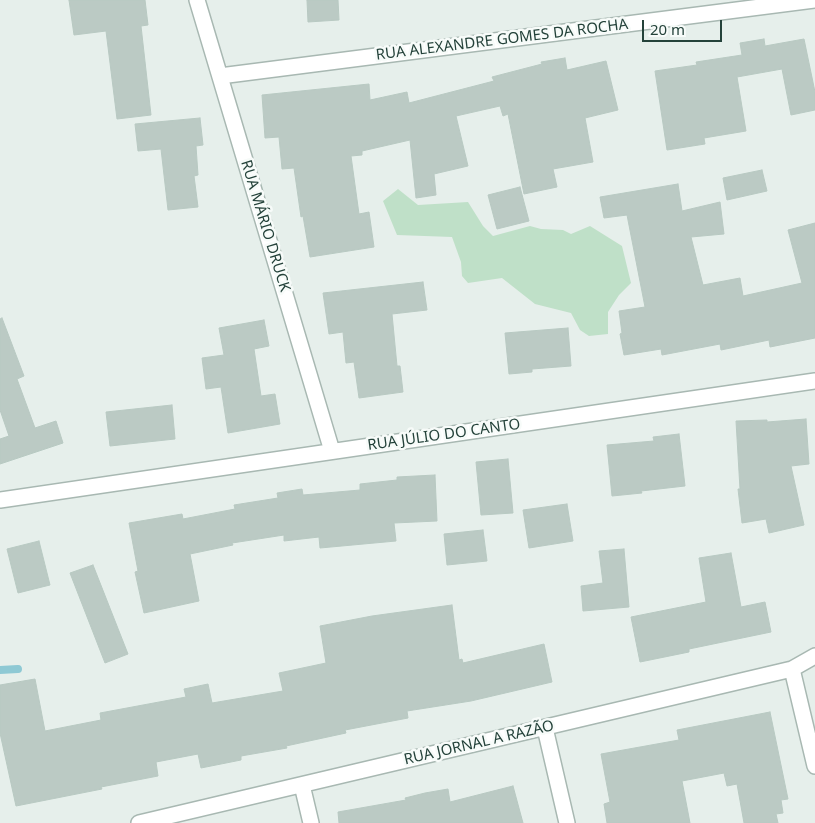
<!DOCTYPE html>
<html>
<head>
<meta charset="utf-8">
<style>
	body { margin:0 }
	#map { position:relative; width:815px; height:823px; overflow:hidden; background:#e6efeb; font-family:"Noto Sans",sans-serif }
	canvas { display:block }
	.scale { position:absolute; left:642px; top:20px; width:80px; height:22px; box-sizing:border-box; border:2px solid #24423a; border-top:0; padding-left:6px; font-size:15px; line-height:18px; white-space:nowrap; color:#24423a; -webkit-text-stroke:4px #f7fbf9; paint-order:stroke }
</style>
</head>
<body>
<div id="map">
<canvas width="815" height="823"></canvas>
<div class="scale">20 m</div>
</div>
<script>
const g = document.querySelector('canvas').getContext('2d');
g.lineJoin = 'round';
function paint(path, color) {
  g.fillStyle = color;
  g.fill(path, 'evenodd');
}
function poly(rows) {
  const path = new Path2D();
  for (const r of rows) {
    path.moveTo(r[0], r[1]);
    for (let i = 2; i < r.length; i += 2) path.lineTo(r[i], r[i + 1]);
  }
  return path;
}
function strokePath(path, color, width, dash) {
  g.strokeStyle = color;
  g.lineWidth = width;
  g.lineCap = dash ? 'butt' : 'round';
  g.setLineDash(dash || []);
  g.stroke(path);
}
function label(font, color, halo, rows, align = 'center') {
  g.font = font + ' "Noto Sans",sans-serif';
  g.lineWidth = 5;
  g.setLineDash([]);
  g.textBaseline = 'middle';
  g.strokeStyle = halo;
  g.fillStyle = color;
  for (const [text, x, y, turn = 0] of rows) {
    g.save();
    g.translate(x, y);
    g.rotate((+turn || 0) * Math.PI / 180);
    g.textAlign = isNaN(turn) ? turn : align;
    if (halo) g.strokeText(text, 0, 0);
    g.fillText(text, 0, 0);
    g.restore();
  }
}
paint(poly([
	[398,189,418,205,468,202,483,226,493,236,530,226,541,229,563,230,571,234,590,226,622,246,631,283,619,295,608,312,608,334,589,336,580,330,571,313,535,304,502,278,468,283,462,276,461,262,452,237,397,235,383,201]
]), '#bfe0c8');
strokePath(poly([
	[0,670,18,669]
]), '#8ec9d4', 8);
const building = poly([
	[69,0,145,0,148,25,141,26,151,115,117,119,106,31,74,35,69,0],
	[307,0,338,0,339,20,308,22,307,0],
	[764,39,765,46,804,39,815,92,815,110,791,115,782,69,737,77,746,131,704,138,705,144,667,150,655,71,697,65,696,62,742,55,740,43,764,39],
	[565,58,567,70,606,61,618,110,585,118,593,162,553,169,557,187,524,194,508,114,503,116,500,106,456,116,468,166,434,174,436,195,416,198,410,140,362,151,362,155,351,156,359,214,369,212,374,247,310,257,303,216,301,217,294,168,282,169,279,137,265,138,262,95,369,84,370,100,407,92,409,103,494,81,492,77,542,64,541,62,565,58],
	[200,118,203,145,196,146,198,175,194,176,198,207,168,210,161,149,138,151,135,124,200,118],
	[762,170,767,191,727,200,723,178,762,170],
	[678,184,682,211,720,202,724,234,691,237,703,285,740,278,743,296,802,283,788,230,815,223,815,338,770,347,769,340,721,350,720,344,662,355,661,349,624,355,620,334,622,333,619,311,645,307,627,215,604,218,600,197,678,184],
	[520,187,529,221,497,229,488,195,520,187],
	[423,282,427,310,392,314,397,366,400,366,403,392,359,398,354,362,346,363,343,332,329,334,323,293,423,282],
	[2,318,24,376,17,379,35,428,56,421,63,443,0,464,0,439,9,436,0,410,0,319,2,318],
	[264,320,269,346,254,349,261,396,275,394,280,424,228,433,221,387,206,389,202,358,224,355,219,328,264,320],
	[568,328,571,366,532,369,532,372,509,374,505,333,568,328],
	[172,405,175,439,110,446,106,412,172,405],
	[806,419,809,464,791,466,804,525,769,533,766,519,742,523,738,489,740,489,736,421,767,420,767,422,806,419],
	[679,434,685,486,641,491,642,493,612,496,607,445,654,441,653,437,679,434],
	[508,459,513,513,481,515,476,462,508,459],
	[435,475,437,521,394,523,396,541,320,548,319,537,284,541,284,535,232,543,233,545,190,554,199,601,144,613,135,572,138,571,129,523,182,514,183,519,235,509,234,505,278,498,277,493,302,489,303,495,360,490,360,484,397,480,397,477,435,475],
	[567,504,573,541,529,548,523,510,567,504],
	[483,530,487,561,447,565,444,534,483,530],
	[39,541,50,585,18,593,7,549,39,541],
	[624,549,629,607,583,611,581,586,603,583,599,551,624,549],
	[731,553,741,607,765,602,771,632,689,649,689,652,640,662,631,617,706,602,699,558,731,553],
	[93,565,128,654,105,663,70,573,93,565],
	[452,605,459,660,462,659,463,663,544,644,552,682,471,701,407,711,408,718,345,730,346,733,286,746,287,748,241,756,241,760,201,768,198,754,156,762,158,776,101,787,102,789,16,806,0,733,0,685,35,679,45,731,101,720,100,713,186,697,184,689,208,684,212,703,283,691,279,673,326,663,320,626,372,616,452,605],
	[770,712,788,799,781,800,783,813,776,814,778,823,744,823,737,784,727,786,724,773,682,781,690,823,607,823,604,804,610,802,601,754,679,740,677,730,770,712],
	[513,786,523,823,339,823,338,812,406,800,405,798,425,793,448,789,450,802,513,786]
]);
paint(building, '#bbcac4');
strokePath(building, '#b8c9c2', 1);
const minor = poly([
	[197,0,332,451],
	[220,76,815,0],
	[0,500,815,381],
	[792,669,815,766],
	[545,728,567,823],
	[302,785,311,823],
	[139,823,792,669,815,656]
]);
strokePath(minor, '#a8b8b2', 18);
strokePath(minor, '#fff', 15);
label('15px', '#24423a', '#f7fbf9', [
	["RUA ALEXANDRE GOMES DA ROCHA",502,40,-7],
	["RUA MÁRIO DRUCK",265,226,73],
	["RUA JÚLIO DO CANTO",444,435,-8],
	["RUA JORNAL A RAZÃO",479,743,-13]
]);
</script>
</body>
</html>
